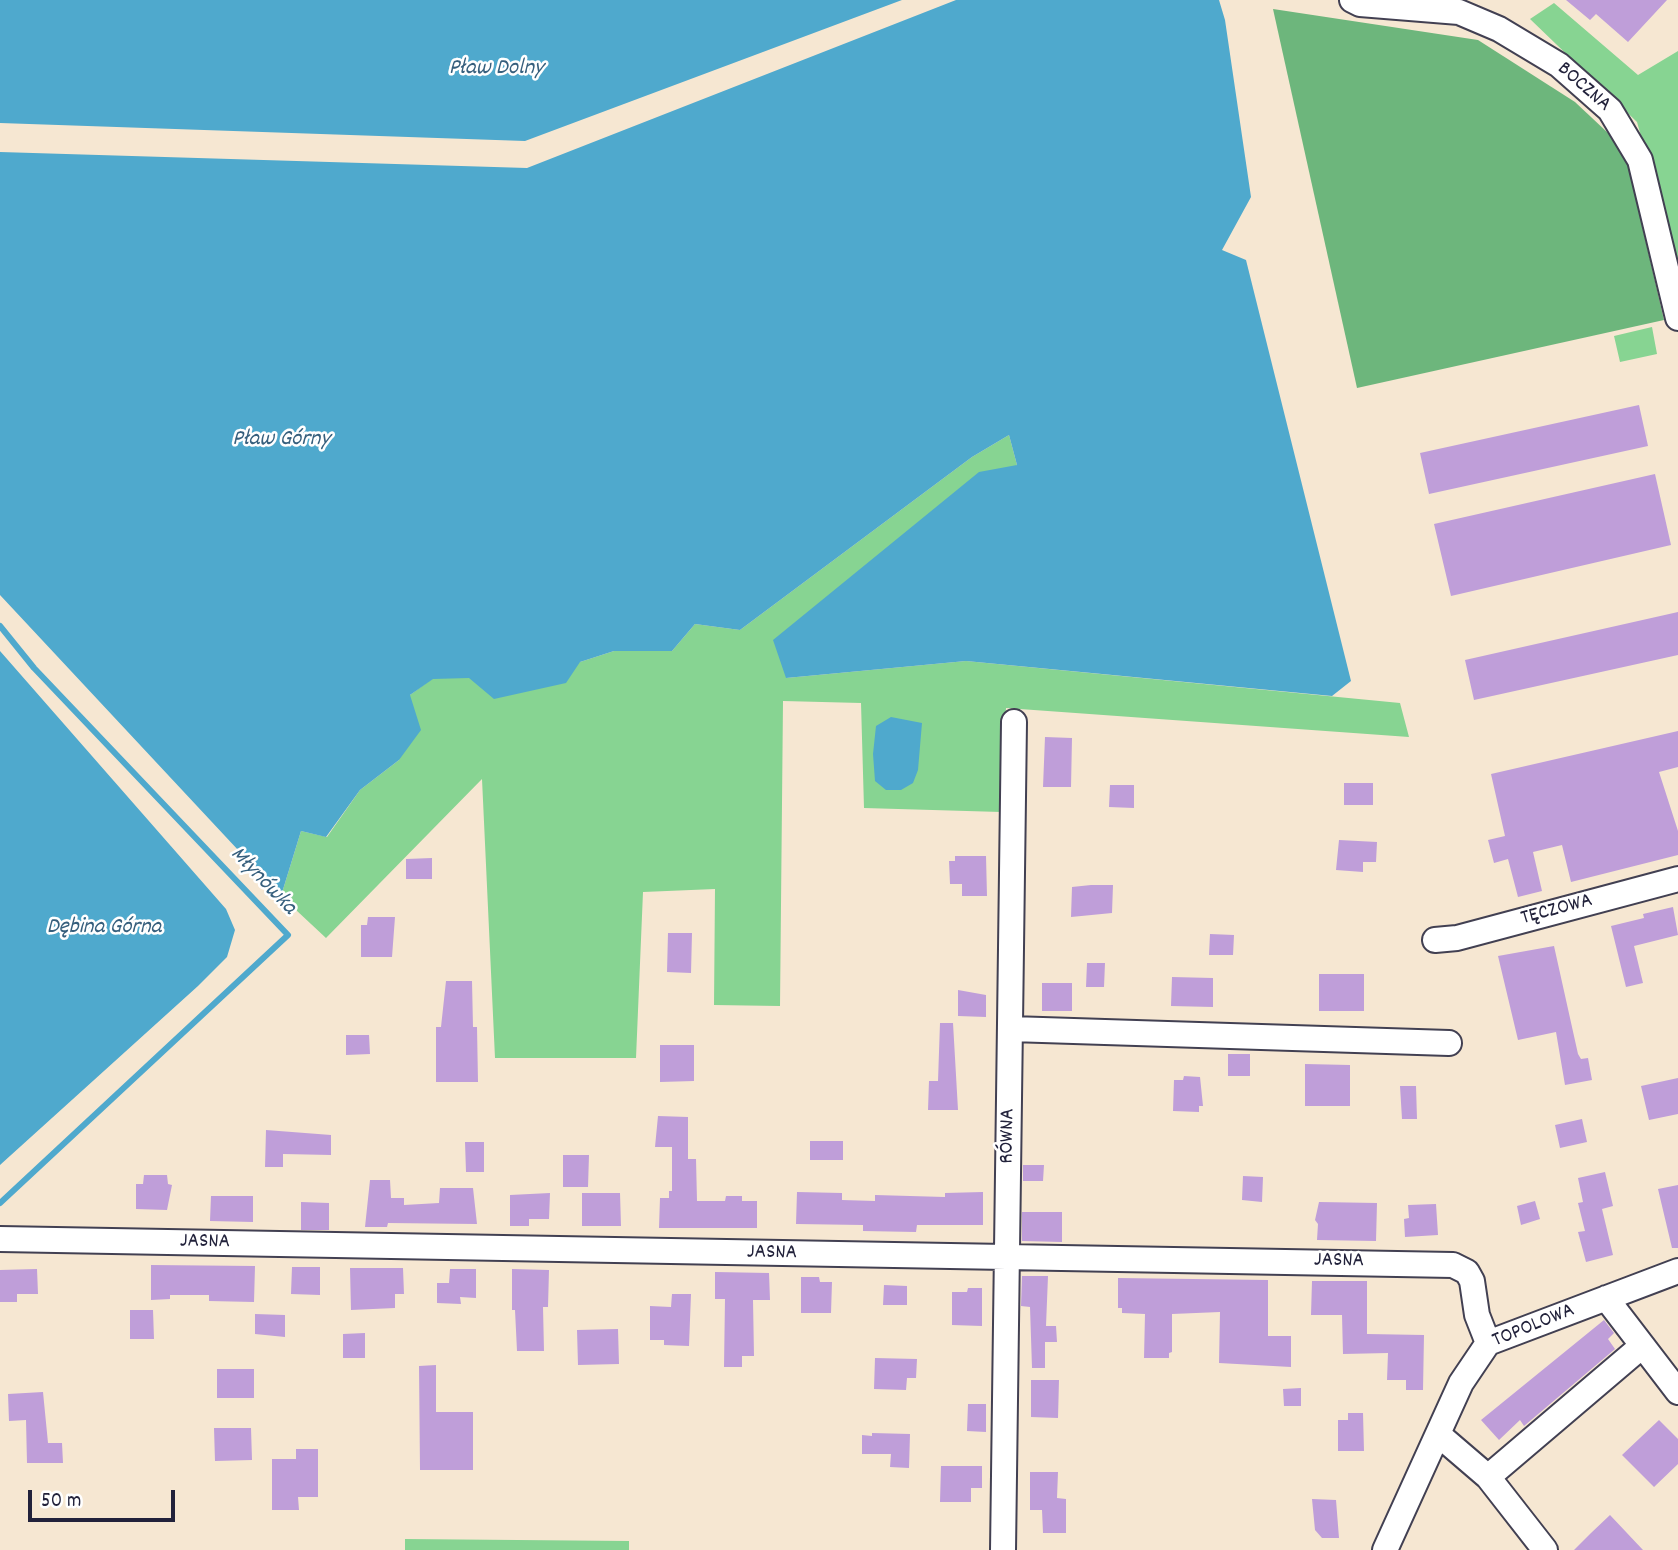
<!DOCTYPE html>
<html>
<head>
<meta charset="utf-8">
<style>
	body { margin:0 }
	#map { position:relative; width:1678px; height:1550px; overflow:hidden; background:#f6e7d2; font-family:Dekko,sans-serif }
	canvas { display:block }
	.scale { position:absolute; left:28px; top:1490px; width:147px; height:32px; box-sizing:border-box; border:4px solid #22223b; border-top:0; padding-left:9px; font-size:21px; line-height:24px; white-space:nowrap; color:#22223b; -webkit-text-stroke:5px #fff; paint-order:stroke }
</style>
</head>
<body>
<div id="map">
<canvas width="1678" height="1550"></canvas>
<div class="scale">50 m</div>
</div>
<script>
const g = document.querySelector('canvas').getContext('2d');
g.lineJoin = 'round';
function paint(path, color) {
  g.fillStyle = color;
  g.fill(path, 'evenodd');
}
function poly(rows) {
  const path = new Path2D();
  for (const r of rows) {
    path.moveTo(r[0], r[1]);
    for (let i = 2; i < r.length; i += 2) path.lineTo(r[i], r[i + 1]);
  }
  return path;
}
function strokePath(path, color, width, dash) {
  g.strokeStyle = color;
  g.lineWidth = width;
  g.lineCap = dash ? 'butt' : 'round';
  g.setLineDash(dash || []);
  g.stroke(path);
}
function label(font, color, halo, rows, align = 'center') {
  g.font = font + ' Dekko,sans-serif';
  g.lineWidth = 5;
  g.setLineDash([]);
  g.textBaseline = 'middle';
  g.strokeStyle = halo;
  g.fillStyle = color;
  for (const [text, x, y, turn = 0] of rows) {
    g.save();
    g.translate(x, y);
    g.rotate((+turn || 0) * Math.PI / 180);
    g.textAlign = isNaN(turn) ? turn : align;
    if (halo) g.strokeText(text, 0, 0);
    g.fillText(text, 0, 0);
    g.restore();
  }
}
paint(poly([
	[1554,3,1638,75,1678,51,1678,266,1637,122,1530,19],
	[1652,327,1657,354,1620,362,1614,336],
	[1009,435,1017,465,786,678,966,661,1400,703,1409,737,1006,708,1001,812,864,808,861,703,783,701,780,1006,714,1005,715,889,643,892,636,1058,495,1058,482,779,326,938,281,896,301,831,327,837,360,790,399,760,410,695,433,678,469,678,580,662,614,651,672,651,695,624,740,630,972,457],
	[405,1539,629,1541,629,1550,405,1550]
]), '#87d492');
paint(poly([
	[1273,9,1478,40,1575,102,1624,148,1664,320,1357,388]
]), '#6db67c');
paint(poly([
	[0,0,902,0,525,141,0,123],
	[956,0,1219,0,1225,20,1251,197,1222,250,1246,260,1351,681,1332,696,966,661,786,678,773,640,979,472,1017,465,1009,435,972,457,740,630,695,624,672,651,614,651,580,662,566,683,494,699,469,678,433,679,410,695,421,730,399,760,360,790,326,837,301,831,281,896,0,595,0,152,527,168],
	[0,651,226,909,235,930,227,957,198,986,0,1165],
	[891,717,922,723,918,770,913,783,901,790,886,790,875,781,873,754,876,726]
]), '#4fa9cd');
strokePath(poly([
	[0,626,34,668,288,935,0,1203]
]), '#4fa9cd', 6);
paint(poly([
	[1566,0,1667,0,1628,42,1596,14,1590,20],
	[1639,405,1648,446,1429,494,1420,453],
	[1655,474,1671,545,1451,596,1434,524],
	[1678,612,1678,655,1474,700,1465,660],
	[1678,731,1678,767,1659,772,1678,831,1678,855,1571,882,1562,845,1533,852,1542,891,1518,897,1508,859,1494,863,1488,840,1505,836,1491,774],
	[1045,737,1072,738,1071,787,1043,787],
	[1344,783,1373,783,1373,805,1344,805],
	[1110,785,1134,785,1134,808,1109,807],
	[1339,840,1377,842,1376,862,1363,862,1363,872,1336,870],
	[955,856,986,856,987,896,962,896,962,884,950,884,949,861,955,861],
	[432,858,432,879,406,879,406,859],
	[1091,885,1113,885,1112,913,1071,917,1072,887],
	[1673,907,1678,935,1634,946,1643,983,1626,987,1611,926,1644,918,1643,914],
	[368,917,395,917,392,957,361,957,361,925,367,925],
	[668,933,692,933,691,973,667,972],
	[1210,934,1234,935,1233,955,1209,955],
	[1554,946,1578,1054,1581,1059,1588,1058,1592,1080,1565,1085,1556,1032,1518,1040,1498,956],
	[1087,963,1105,963,1104,987,1086,987],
	[1319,974,1364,974,1364,1011,1319,1011],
	[1172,977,1213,978,1213,1007,1171,1006],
	[446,981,472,981,473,1027,477,1027,478,1082,436,1082,436,1027,441,1027],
	[1042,983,1072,983,1072,1011,1042,1011],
	[958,990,986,995,986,1017,958,1016],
	[940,1023,953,1023,958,1110,928,1110,929,1081,938,1081],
	[346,1035,369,1035,370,1054,346,1055],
	[660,1045,694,1045,694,1081,660,1082],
	[1228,1054,1250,1054,1250,1076,1228,1076],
	[1305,1064,1350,1065,1350,1106,1305,1106],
	[1184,1076,1200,1077,1203,1106,1199,1106,1199,1112,1173,1111,1174,1080,1183,1080],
	[1678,1078,1678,1114,1649,1120,1641,1086],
	[1400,1086,1416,1086,1417,1119,1402,1119],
	[658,1116,688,1117,688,1159,696,1159,697,1201,725,1201,726,1196,742,1196,742,1201,757,1201,757,1228,659,1228,660,1198,669,1198,669,1191,672,1191,672,1147,655,1147],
	[1582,1119,1587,1142,1560,1148,1555,1125],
	[266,1130,331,1135,331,1155,283,1154,283,1167,265,1167],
	[810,1141,843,1141,843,1160,810,1160],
	[465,1142,484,1142,484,1172,466,1172],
	[563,1155,589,1155,588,1187,563,1187],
	[1023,1165,1044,1165,1043,1181,1023,1181],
	[1605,1172,1613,1206,1602,1209,1613,1255,1586,1262,1578,1232,1585,1231,1578,1203,1583,1202,1578,1178],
	[144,1175,167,1175,168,1184,172,1185,167,1210,136,1209,136,1184,143,1184],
	[1243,1176,1263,1177,1262,1202,1242,1200],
	[370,1180,390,1180,391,1198,404,1198,404,1205,439,1203,440,1188,473,1188,477,1224,388,1223,387,1227,365,1227],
	[1678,1185,1678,1248,1672,1248,1658,1189],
	[797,1192,842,1193,842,1200,875,1201,875,1195,945,1197,945,1193,983,1192,983,1225,917,1225,916,1232,863,1231,863,1225,796,1224],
	[550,1193,549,1219,529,1219,529,1226,510,1226,510,1195],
	[582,1193,620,1193,621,1226,582,1226],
	[211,1196,253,1196,253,1222,210,1221],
	[1535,1201,1540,1219,1521,1225,1517,1206],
	[301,1202,329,1203,329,1230,301,1230],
	[1319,1202,1377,1203,1376,1241,1317,1240,1318,1224,1315,1220],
	[1436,1204,1438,1235,1405,1237,1404,1219,1409,1218,1408,1205],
	[1022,1212,1062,1212,1062,1242,1022,1241],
	[151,1265,255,1266,254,1302,209,1301,209,1295,170,1295,170,1299,151,1300],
	[292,1267,320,1267,320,1295,291,1294],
	[350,1268,403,1268,404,1294,395,1294,395,1308,351,1310],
	[37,1269,38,1294,17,1294,17,1302,0,1302,0,1270],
	[450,1269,476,1269,476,1298,460,1297,461,1304,437,1303,437,1283,449,1283],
	[512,1269,549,1270,548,1307,543,1307,544,1351,517,1351,515,1310,512,1310],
	[715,1272,769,1273,770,1300,753,1300,754,1356,742,1356,742,1367,724,1367,725,1299,715,1299],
	[1022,1276,1048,1276,1046,1326,1056,1326,1057,1342,1045,1342,1045,1368,1032,1368,1030,1307,1021,1306],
	[801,1277,819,1277,820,1282,832,1282,831,1313,801,1313],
	[1118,1278,1268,1280,1268,1336,1291,1336,1291,1367,1219,1363,1220,1312,1172,1314,1172,1352,1169,1353,1169,1358,1144,1358,1145,1314,1122,1313,1122,1308,1118,1308],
	[1312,1281,1367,1281,1367,1334,1424,1335,1423,1390,1406,1390,1406,1380,1387,1380,1388,1353,1343,1354,1342,1315,1311,1315],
	[884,1285,907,1286,907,1305,883,1305],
	[968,1288,982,1288,982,1326,952,1325,952,1292,967,1292],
	[672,1294,691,1294,689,1346,664,1345,664,1340,650,1340,650,1306,671,1307],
	[130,1310,153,1310,154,1339,130,1339],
	[255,1314,285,1315,285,1337,255,1334],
	[1604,1320,1614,1333,1608,1339,1615,1349,1524,1426,1520,1420,1499,1440,1481,1420],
	[618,1329,619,1364,578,1365,577,1330],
	[365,1333,365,1358,343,1358,343,1334],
	[875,1358,917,1359,916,1378,907,1378,906,1390,874,1389],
	[436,1365,436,1412,473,1412,473,1470,420,1470,419,1366],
	[217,1369,254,1369,254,1398,217,1398],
	[1031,1380,1059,1380,1058,1418,1031,1417],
	[1301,1388,1301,1406,1284,1406,1283,1389],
	[43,1392,48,1443,62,1443,63,1463,27,1463,26,1420,9,1421,8,1394],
	[968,1404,986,1404,986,1432,967,1431],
	[1348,1413,1363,1413,1364,1451,1338,1451,1338,1420,1348,1420],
	[1659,1420,1678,1439,1678,1464,1654,1487,1622,1455],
	[214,1428,251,1428,252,1460,215,1461],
	[872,1433,910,1434,909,1468,890,1467,891,1454,862,1454,862,1435,872,1436],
	[296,1449,318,1449,318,1497,298,1497,299,1510,272,1510,272,1459,296,1459],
	[941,1466,982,1466,982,1488,971,1488,971,1502,940,1502],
	[1030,1472,1058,1472,1057,1498,1066,1499,1066,1533,1043,1533,1042,1510,1030,1510],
	[1312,1499,1336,1500,1339,1538,1322,1538,1315,1530],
	[1610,1515,1643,1550,1574,1550,1591,1533]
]), '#bf9ed9');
const minor = poly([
	[1352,0,1360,4,1459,12,1499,29,1559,65,1610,110,1640,160,1678,318],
	[1435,940,1457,938,1678,879],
	[1011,1029,1449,1043],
	[0,1239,1453,1265,1467,1272,1472,1281,1477,1315,1488,1343],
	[1606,1298,1678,1392],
	[1439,1435,1488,1477,1545,1550],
	[1488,1477,1642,1346],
	[1003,1550,1014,722],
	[1385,1550,1461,1383,1488,1343,1678,1271]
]);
strokePath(minor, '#424052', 28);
strokePath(minor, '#fff', 24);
label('21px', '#22223b', '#fff', [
	["BOCZNA",1583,88,41],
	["TĘCZOWA",1557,911,-15],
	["RÓWNA",1009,1136,-89],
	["JASNA",205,1243,1],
	["JASNA",772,1254,1],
	["JASNA",1339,1262,1],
	["TOPOLOWA",1534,1327,-22]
]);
label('italic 23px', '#365f7d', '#fff', [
	["Pław Dolny",496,70],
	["Pław Górny",281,441],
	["Młynówka",262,882,46],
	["Dębina Górna",104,929]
]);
</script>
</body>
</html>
